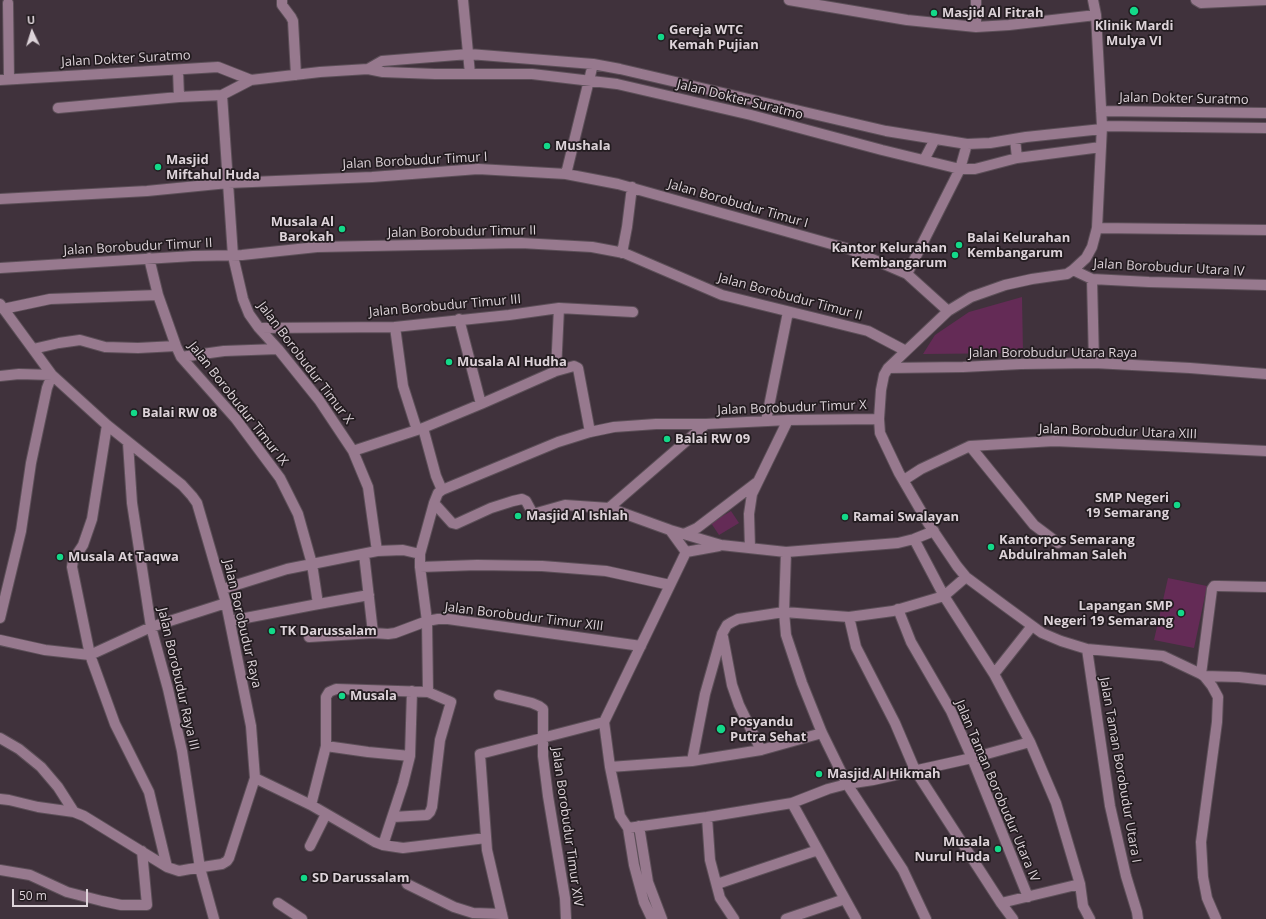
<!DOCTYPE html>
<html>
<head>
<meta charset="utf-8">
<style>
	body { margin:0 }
	#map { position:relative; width:1266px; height:919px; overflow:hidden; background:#40323c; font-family:"Open Sans",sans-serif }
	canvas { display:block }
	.north { position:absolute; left:12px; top:12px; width:40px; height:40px; -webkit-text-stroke:3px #231c20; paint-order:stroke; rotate:356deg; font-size:11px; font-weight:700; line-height:16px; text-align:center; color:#ddd3d9 }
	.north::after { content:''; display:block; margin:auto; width:14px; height:18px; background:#ddd3d9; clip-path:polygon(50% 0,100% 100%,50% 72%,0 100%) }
	.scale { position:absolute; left:12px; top:889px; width:76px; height:18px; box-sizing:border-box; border:2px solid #ddd3d9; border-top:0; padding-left:5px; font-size:12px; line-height:14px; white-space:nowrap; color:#ddd3d9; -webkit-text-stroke:3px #231c20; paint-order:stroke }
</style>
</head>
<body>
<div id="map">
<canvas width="1266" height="919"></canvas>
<div class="north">U</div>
<div class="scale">50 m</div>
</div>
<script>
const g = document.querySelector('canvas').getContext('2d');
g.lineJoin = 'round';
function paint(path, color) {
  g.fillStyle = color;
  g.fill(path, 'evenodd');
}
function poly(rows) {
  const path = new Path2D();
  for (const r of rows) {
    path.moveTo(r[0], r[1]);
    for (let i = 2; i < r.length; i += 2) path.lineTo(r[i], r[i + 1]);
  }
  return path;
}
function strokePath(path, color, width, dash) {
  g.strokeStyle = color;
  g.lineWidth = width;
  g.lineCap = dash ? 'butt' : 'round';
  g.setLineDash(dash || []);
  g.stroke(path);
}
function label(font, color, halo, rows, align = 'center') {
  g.font = font + ' "Open Sans",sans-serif';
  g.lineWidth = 3.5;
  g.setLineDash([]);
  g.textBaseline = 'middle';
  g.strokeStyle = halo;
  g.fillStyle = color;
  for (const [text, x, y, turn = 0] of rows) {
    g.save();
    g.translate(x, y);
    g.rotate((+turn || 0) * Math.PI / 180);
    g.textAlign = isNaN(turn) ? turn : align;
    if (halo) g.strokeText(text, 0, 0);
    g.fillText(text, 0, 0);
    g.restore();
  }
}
paint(poly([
	[1022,297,1023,353,923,354,935,335,969,312],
	[731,511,739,523,719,535,711,523],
	[1168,578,1207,586,1194,648,1154,640]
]), '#642b56');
const minor = poly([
	[282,0,282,5,291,17,293,21,296,75],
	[463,0,470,74],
	[789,0,907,20,976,27,1009,25,1096,15],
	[1093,0,1096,15,1102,126,1097,228,1092,247,1086,258,1073,270,1067,274,1032,279,1005,285,971,297,948,311,888,368,884,375,881,390,879,419,880,433,899,473,928,523,957,566,966,577,1005,606,1042,633,1061,641,1087,649,1163,656,1201,674,1204,676,1212,686,1218,697,1217,722,1201,842,1203,877,1207,898,1216,919],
	[1196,0,1201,3,1266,0],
	[8,3,9,79],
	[976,27,976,0],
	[368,69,382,61,469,54,593,64,620,69,886,131,967,144,990,143,1026,137,1102,129],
	[178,70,179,97],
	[0,80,218,67,251,80],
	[222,95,233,256,243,299,249,314,259,328,278,349,319,400,353,451,368,487,377,551],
	[58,108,179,97,222,95,251,80,320,72,368,69,383,72,435,74,532,74,617,84,751,115,882,150,960,169,975,169,1017,158,1101,147],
	[1101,111,1266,113],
	[1102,126,1266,128],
	[1015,139,1017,158],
	[924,160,935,139],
	[566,174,593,64],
	[0,199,147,191,228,183,372,177,478,169,566,174,618,184,849,249,907,274,948,311],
	[1097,228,1266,230],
	[622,253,627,227,632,187],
	[149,258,158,295,176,346,181,357,236,419,280,478,298,514,312,564,318,604],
	[0,268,193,256,242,255,317,247,521,243,592,247,624,253,722,295,868,331,906,351],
	[1073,270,1092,279,1149,282,1266,285],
	[907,274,960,169,967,144],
	[1092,279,1094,363],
	[0,304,52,375,107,425,182,485,192,496,197,503,226,603,251,726,255,778,229,858,227,861,222,864,190,869,179,871,167,867,84,816,74,812,58,787,41,767,19,749,0,738],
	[3,309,50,299,158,295],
	[459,319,481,404],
	[395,327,403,386,417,430],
	[259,328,395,327,509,315,559,308,633,312],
	[33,349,59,343,80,340,105,347,138,348,176,346],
	[181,357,224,351,278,349],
	[888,368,963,367,1021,364,1094,363,1190,368,1266,374],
	[556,371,559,308],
	[0,376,19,374,52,375],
	[766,421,788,312],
	[107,425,92,519,83,545,73,560,72,567,90,655,115,724,149,792,167,867],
	[423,428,436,476,442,490],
	[128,443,132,503,151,627,168,689,182,751,200,868,214,919],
	[970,446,1034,525,1058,543],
	[353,451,423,428,481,404,556,371,574,366,578,368,590,432],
	[904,480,921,469,970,446,1054,441,1166,446,1266,451],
	[434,503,452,523,456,524,491,508,513,501,522,499,526,501,533,514,565,505,609,508,670,530,721,545,786,552,898,543,914,539,934,531],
	[609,508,706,424],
	[670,530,686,552],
	[684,534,697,528,756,483],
	[914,539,944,596,994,674,1030,742,1056,803,1080,884,1083,906,1090,919],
	[750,548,749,514,752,494,788,420],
	[786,552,784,612,786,635,802,683,822,733,847,784,903,870,926,919],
	[364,554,373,633],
	[420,567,477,565,542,566,606,571,670,585],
	[223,589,287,569,377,551,403,550,420,554],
	[898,609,911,642,951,711,972,758,1028,897],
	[849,617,856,647,895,723,915,770,1001,903,1013,919],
	[0,618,21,531,31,463,47,388,52,375],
	[230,621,313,605,369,595],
	[309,637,373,633,388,634,395,633,427,621,438,619,448,619,641,646],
	[723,637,732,685,739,705,761,750],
	[0,640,45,650,90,655,151,627,226,603],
	[1087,649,1110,806,1126,876,1137,912,1138,919],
	[994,674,1032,626],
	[1201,674,1212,589,1214,586,1218,586,1266,587],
	[1204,676,1239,677,1266,680],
	[428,692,427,621,420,567,420,554,434,503,438,493,442,490,558,442,590,432,614,427,656,424,706,424,788,420,879,419],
	[499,695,532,703,539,706,543,709,543,756,548,796,565,898,566,919],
	[326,746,368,752,410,756],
	[692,761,705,694,722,634,727,625,732,622,738,619,784,612,849,617,893,611,944,596,966,577],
	[610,767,692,761,761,750,822,733],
	[255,778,311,805,375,842,383,845,403,848,486,838],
	[0,799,9,800,38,807,74,812],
	[792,803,856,919],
	[311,805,326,746,326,697,329,692,336,689,428,692,451,702,440,740,432,807,430,812,427,815,393,817],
	[707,817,710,860,720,898,734,919],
	[639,826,648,882,662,919],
	[628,828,707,817,792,803,828,789,847,784,873,780,972,758,1030,742],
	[383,845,403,784,410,756,412,691],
	[310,846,326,814],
	[0,870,30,875,67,892,102,901,121,905,147,905,142,851],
	[407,884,454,907,473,913,502,914],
	[717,884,818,850],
	[278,903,302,919],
	[1001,903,1080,884],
	[503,919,487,850,480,754,604,722],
	[652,919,644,902,638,880,634,865,628,828,620,816,610,767,604,722,686,552,719,546],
	[786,919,845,899]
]);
strokePath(minor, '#5c4f58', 12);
strokePath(minor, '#97798e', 10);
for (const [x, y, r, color] of [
	[1134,11,5,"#13d989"],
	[934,13,4,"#13d989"],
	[661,37,4,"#13d989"],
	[547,146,4,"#13d989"],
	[158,167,4,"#13d989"],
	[342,229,4,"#13d989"],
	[959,245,4,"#13d989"],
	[955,255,4,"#13d989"],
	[449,362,4,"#13d989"],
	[134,413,4,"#13d989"],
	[667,439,4,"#13d989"],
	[1177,505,4,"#13d989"],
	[518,516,4,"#13d989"],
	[845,517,4,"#13d989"],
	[991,547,4,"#13d989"],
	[60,557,4,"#13d989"],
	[1181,613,4,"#13d989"],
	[272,631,4,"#13d989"],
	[342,696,4,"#13d989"],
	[721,729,5,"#13d989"],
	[819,774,4,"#13d989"],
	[998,849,4,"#13d989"],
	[304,878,4,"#13d989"]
]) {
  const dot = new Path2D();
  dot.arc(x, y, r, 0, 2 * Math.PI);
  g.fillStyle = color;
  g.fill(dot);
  strokePath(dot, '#231c20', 1.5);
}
label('bold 13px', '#ddd3d9', '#231c20', [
	["Masjid Al Fitrah",942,13],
	["Klinik Mardi",1134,26,"center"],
	["Mulya VI",1134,41,"center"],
	["Gereja WTC",669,30],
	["Kemah Pujian",669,45],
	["Mushala",555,146],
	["Masjid",166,160],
	["Miftahul Huda",166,175],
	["Musala Al",334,222,"right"],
	["Barokah",334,237,"right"],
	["Balai Kelurahan",967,238],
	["Kembangarum",967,253],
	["Kantor Kelurahan",947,248,"right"],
	["Kembangarum",947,263,"right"],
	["Musala Al Hudha",457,362],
	["Balai RW 08",142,413],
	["Balai RW 09",675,439],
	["SMP Negeri",1169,498,"right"],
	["19 Semarang",1169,513,"right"],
	["Masjid Al Ishlah",526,516],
	["Ramai Swalayan",853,517],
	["Kantorpos Semarang",999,540],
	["Abdulrahman Saleh",999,555],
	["Musala At Taqwa",68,557],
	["Lapangan SMP",1173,606,"right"],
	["Negeri 19 Semarang",1173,621,"right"],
	["TK Darussalam",280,631],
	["Musala",350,696],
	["Posyandu",730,722],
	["Putra Sehat",730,737],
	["Masjid Al Hikmah",827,774],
	["Musala",990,842,"right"],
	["Nurul Huda",990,857,"right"],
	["SD Darussalam",312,878]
], 'left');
label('13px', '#ddd3d9', '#231c20', [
	["Jalan Dokter Suratmo",126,59,-3],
	["Jalan Dokter Suratmo",1184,99,1],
	["Jalan Dokter Suratmo",740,100,14],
	["Jalan Borobudur Timur I",415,161,-3],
	["Jalan Borobudur Timur I",738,204,16],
	["Jalan Borobudur Timur II",462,232,-1],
	["Jalan Borobudur Timur II",138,247,-3],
	["Jalan Borobudur Utara IV",1169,268,3],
	["Jalan Borobudur Timur II",790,297,15],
	["Jalan Borobudur Timur III",445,306,-5],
	["Jalan Borobudur Utara Raya",1053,353],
	["Jalan Borobudur Timur X",305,363,53],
	["Jalan Borobudur Timur IX",238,404,52],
	["Jalan Borobudur Timur X",792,408,-2],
	["Jalan Borobudur Utara XIII",1118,432,2],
	["Jalan Borobudur Timur XIII",524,617,7],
	["Jalan Borobudur Raya",242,624,77],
	["Jalan Borobudur Raya III",178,679,77],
	["Jalan Taman Borobudur Utara I",1120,770,80],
	["Jalan Taman Borobudur Utara IV",997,791,67],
	["Jalan Borobudur Timur XIV",567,827,82]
]);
</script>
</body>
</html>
